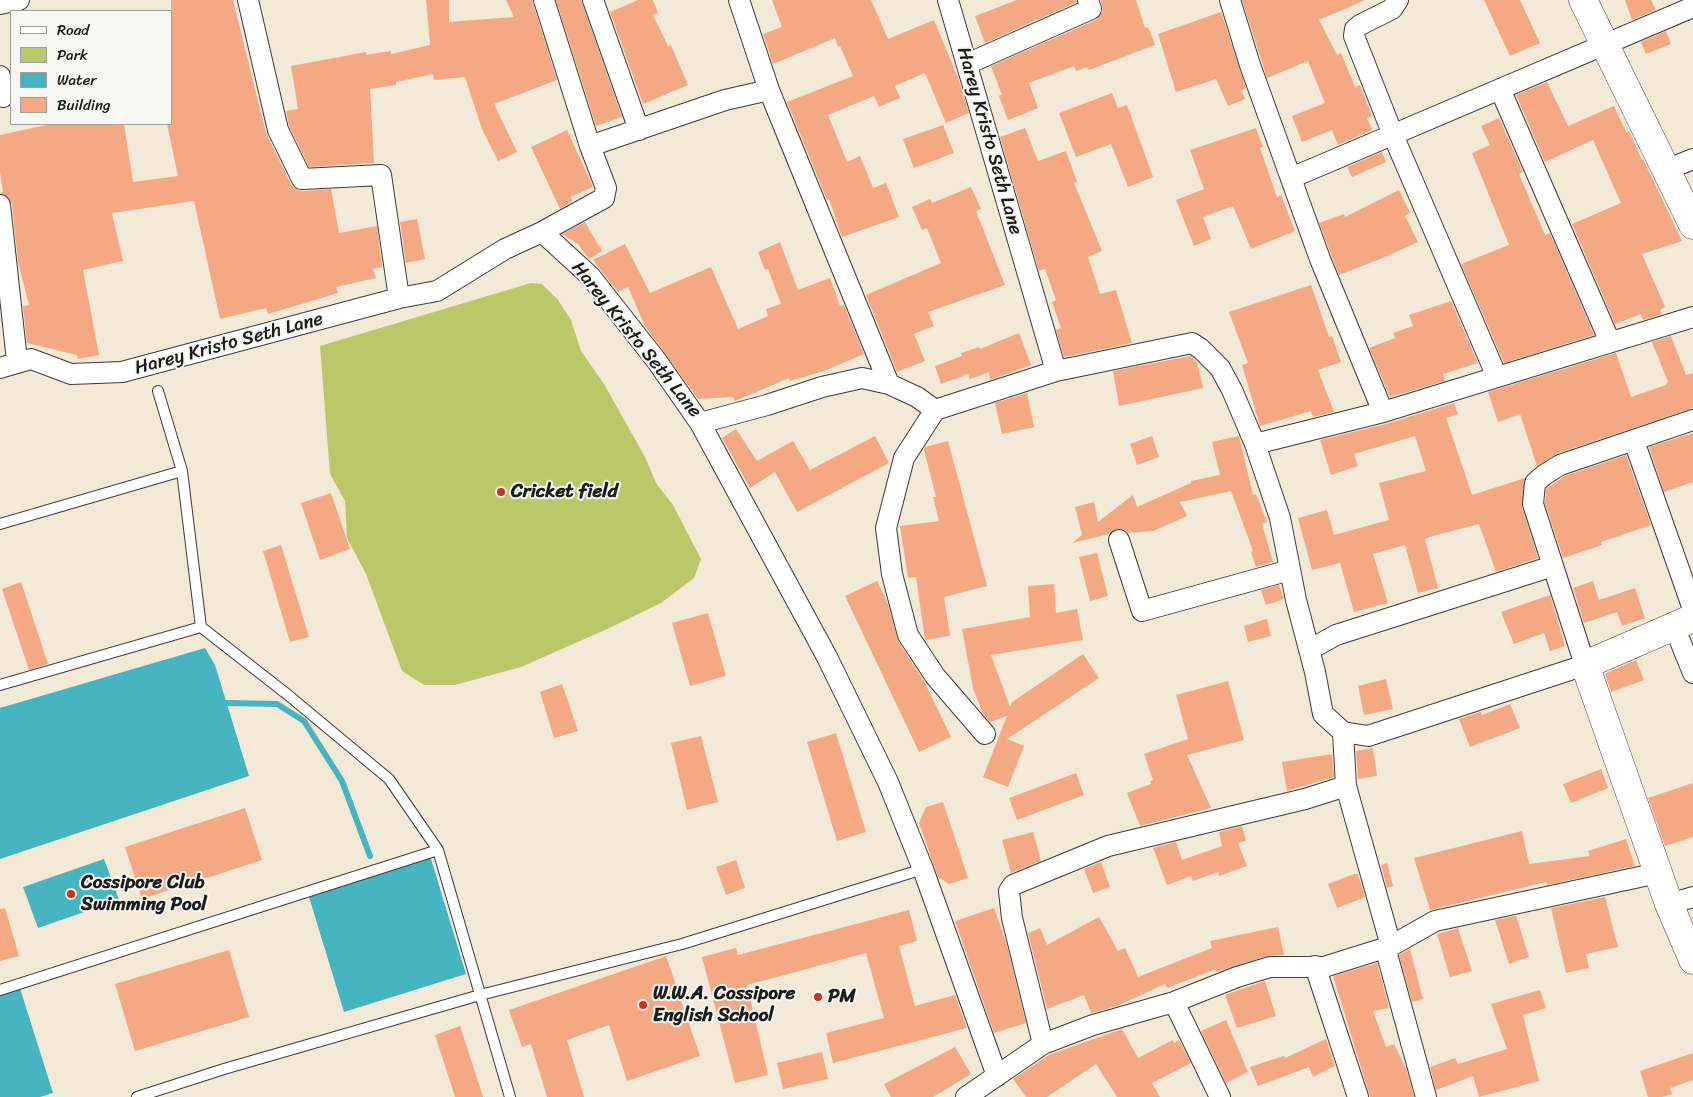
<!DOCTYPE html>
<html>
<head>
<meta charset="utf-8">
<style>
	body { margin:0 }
	#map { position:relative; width:1693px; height:1097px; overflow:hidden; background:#f3e9d7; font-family:Sriracha,sans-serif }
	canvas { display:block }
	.legend { position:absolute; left:10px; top:10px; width:162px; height:115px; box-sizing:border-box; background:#f6f6f2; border:1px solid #9f9f9c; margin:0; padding:6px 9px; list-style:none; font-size:15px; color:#1c1c1c }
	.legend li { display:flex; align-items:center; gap:10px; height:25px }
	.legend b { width:25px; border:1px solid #9f9f9c }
</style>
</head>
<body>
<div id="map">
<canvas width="1693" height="1097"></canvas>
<ul class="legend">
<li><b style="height:6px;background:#fff"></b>Road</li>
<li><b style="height:14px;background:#bac86a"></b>Park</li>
<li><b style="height:14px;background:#47b5c1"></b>Water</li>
<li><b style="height:14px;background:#f4a984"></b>Building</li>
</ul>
</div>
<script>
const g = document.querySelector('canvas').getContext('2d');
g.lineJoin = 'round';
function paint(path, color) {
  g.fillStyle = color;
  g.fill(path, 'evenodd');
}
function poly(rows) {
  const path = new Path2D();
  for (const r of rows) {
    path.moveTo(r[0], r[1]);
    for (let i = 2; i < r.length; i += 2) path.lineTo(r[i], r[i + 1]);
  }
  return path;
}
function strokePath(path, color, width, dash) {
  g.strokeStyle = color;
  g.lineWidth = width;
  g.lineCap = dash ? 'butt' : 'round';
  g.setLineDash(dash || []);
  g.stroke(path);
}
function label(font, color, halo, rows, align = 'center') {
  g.font = font + ' Sriracha,sans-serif';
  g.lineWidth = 4;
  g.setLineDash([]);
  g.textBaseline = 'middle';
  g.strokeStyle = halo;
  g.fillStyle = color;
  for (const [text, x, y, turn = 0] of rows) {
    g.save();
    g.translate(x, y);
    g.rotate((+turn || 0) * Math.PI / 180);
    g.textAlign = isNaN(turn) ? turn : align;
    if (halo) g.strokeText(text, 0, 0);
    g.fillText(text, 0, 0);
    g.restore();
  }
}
paint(poly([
	[531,283,542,284,558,300,571,320,581,351,604,384,645,457,656,483,673,505,701,559,694,578,661,603,605,630,521,667,455,685,424,685,402,671,366,574,347,538,345,501,330,474,320,346]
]), '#bac86a');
paint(poly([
	[205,648,215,665,249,776,0,859,0,708],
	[428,849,466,974,344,1012,306,887],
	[104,859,119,900,38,928,23,887],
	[18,982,53,1093,40,1097,0,1097,0,987]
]), '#47b5c1');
strokePath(poly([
	[226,703,277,704,304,721,342,781,370,856]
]), '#47b5c1', 6);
paint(poly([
	[171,0,233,0,266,133,291,184,296,189,302,191,331,189,339,233,377,226,382,267,373,269,376,278,336,287,338,293,268,314,266,308,220,319,194,201,112,213,123,261,83,270,99,355,78,359,77,355,27,343,23,306,29,305,18,262,12,204,9,198,0,193,3,192,0,172,0,135,51,124,124,124,133,182,178,176,167,124,171,124],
	[426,0,449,0,449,22,514,17,506,0,532,0,557,80,494,104,517,152,498,161,482,129,465,77,434,80,433,74,396,82,396,85,370,89,374,163,309,167,289,126,286,111,298,109,291,66,366,52,366,55,391,51,391,54,430,45],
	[556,0,581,0,622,117,596,126],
	[638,0,653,0,658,13,653,15,668,46,671,45,688,85,643,104,610,12],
	[772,0,871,0,888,39,934,20,958,78,969,113,946,123,925,73,895,86,900,98,879,107,874,96,828,115,847,162,860,156,873,188,886,183,899,217,842,237,829,199,827,200,787,102,853,76,840,46,838,47,835,38,773,64,763,34,782,27],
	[1017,0,1076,0,1077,2,985,43,975,16],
	[1101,0,1136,0,1145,28,1148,27,1155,45,1089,70,1087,67,1076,71,1074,66,1029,83,1038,108,1008,120,999,96,1002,95,991,66,1096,20,1103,11],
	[1242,0,1365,0,1319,20,1337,55,1341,53,1355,87,1360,85,1372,116,1367,118,1372,130,1338,145,1332,130,1302,142,1292,116,1325,103,1308,61,1267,78],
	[1484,0,1520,0,1540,43,1510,56],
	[1625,0,1651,0,1656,10,1632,20],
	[1221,12,1246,88,1241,90,1245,99,1228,106,1216,79,1176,92,1158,34],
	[1666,31,1671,44,1646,54,1641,42],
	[1547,82,1568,126,1614,106,1626,132,1629,131,1642,160,1643,159,1682,241,1642,254,1665,307,1660,310,1662,314,1643,320,1641,314,1615,324,1572,224,1621,203,1593,140,1545,162,1516,95],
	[1112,93,1118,108,1127,105,1153,177,1128,187,1111,144,1076,157,1059,113],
	[1499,118,1523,172,1519,174,1545,235,1550,233,1594,335,1504,363,1461,264,1509,245,1472,153,1490,145,1481,126],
	[943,125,954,153,914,168,903,139],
	[1025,128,1038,161,1066,151,1077,182,1074,183,1102,251,1088,257,1100,294,1116,290,1132,343,1064,357,1056,330,1061,328,1052,302,1056,300,1045,269,1039,271,1000,137],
	[1256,128,1263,147,1260,148,1277,197,1281,195,1295,231,1251,249,1233,206,1203,217,1211,239,1194,246,1176,200,1204,189,1190,150],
	[567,130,593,187,570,197,573,201,560,209,531,147],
	[1382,152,1386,162,1352,177,1347,167],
	[971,187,981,209,976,211,1005,285,928,312,934,326,914,334,925,361,897,372,866,295,941,263,927,228,922,230,912,207,930,199,932,203],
	[1399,190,1410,213,1405,216,1418,242,1385,257,1339,275,1319,223,1344,214,1345,217],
	[417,219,425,259,406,263,400,222],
	[585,222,602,251,589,259,578,244,562,234],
	[780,242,798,290,830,278,840,306,844,305,864,354,824,371,790,381,789,378,735,401,733,397,698,399,645,326,628,287,618,292,593,260,625,244,650,293,711,267,738,329,768,316,766,309,781,304,768,269,765,270,758,252],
	[1311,285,1329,337,1332,336,1341,362,1318,370,1334,412,1313,417,1311,411,1260,426,1242,365,1248,363,1229,312],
	[1451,301,1481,370,1478,363,1443,374,1445,381,1390,397,1369,348,1395,338,1393,333,1413,326,1409,315],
	[1019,333,1031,365,990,380,989,372,970,379,968,374,941,384,935,366,962,356,961,353,979,347,980,349],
	[1671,336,1686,375,1693,373,1693,408,1556,454,1537,466,1520,414,1498,422,1488,392,1616,353,1631,397,1666,385,1668,382,1652,342],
	[1190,356,1197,362,1203,388,1119,406,1113,371],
	[1027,393,1034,427,1002,434,995,403],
	[1454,403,1458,414,1446,418,1472,495,1525,478,1522,507,1538,558,1496,572,1479,524,1429,537,1425,539,1438,588,1418,593,1405,545,1373,554,1388,603,1354,612,1340,563,1312,570,1298,518,1327,510,1334,535,1389,520,1379,483,1426,471,1415,436,1354,454,1358,466,1331,475,1320,440,1386,424],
	[736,429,757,461,793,441,810,470,875,436,889,463,797,512,775,472,750,488,722,438],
	[1693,433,1693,482,1664,492,1649,447],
	[1152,436,1159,457,1137,465,1130,444],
	[1239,436,1253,495,1256,494,1267,522,1262,524,1273,562,1256,567,1251,552,1253,551,1231,491,1180,502,1187,516,1153,531,1128,533,1126,530,1116,529,1109,534,1072,543,1082,535,1075,507,1094,502,1098,522,1133,495,1137,507,1191,483,1191,481,1220,475,1212,442],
	[948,441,987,586,944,597,950,636,925,640,916,577,908,578,900,526,939,521,933,497,936,497,924,450,925,447],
	[1626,455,1651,525,1601,542,1602,545,1563,558,1545,503,1546,489,1565,476],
	[331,493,350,549,320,560,301,503],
	[281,545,309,637,290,642,263,551],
	[1097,553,1108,596,1090,601,1079,557],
	[877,581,888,604,898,641,924,681,951,737,919,752,845,596],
	[1593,581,1599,600,1635,588,1645,618,1622,626,1617,612,1584,623,1573,588],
	[21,582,48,664,29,670,2,589],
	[1054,584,1056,613,1077,609,1083,640,991,655,1010,707,1012,702,1083,654,1099,678,1007,739,1024,746,1008,787,983,777,1007,716,990,722,982,712,973,688,962,629,1030,617,1028,586],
	[1279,585,1284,599,1266,605,1261,590],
	[1550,595,1565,646,1550,651,1544,633,1514,644,1501,612],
	[708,613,726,676,690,686,672,623],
	[1267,619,1271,636,1248,642,1244,626],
	[1636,660,1644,680,1611,692,1605,674],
	[1386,679,1393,709,1364,715,1358,686],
	[1228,681,1244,740,1187,755,1211,808,1140,826,1127,793,1151,784,1150,781,1153,780,1144,754,1188,739,1176,695],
	[562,684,578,731,554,738,540,692],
	[1510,704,1520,728,1470,747,1459,719,1481,712,1482,715],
	[836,733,866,832,837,841,807,742],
	[701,736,718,802,687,810,671,743],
	[1373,748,1377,776,1358,779,1356,751],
	[1332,754,1334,777,1287,791,1282,762],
	[1601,769,1608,788,1571,803,1563,784],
	[1076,773,1084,795,1017,820,1009,798],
	[1693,783,1693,837,1665,846,1648,798],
	[943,802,968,878,949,884,938,877,919,823,926,807],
	[245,808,262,860,142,899,125,847],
	[1242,826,1246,841,1238,843,1247,866,1219,876,1218,872,1193,881,1191,876,1167,885,1153,848,1176,842,1182,860,1222,846,1219,832],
	[1522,831,1529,864,1590,856,1588,851,1626,839,1635,866,1547,885,1546,882,1430,910,1414,858],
	[1033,832,1041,861,1011,873,1002,840],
	[736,860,745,888,726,895,716,867],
	[1101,862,1110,887,1093,893,1084,869],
	[1387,863,1393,886,1387,888,1381,865],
	[1354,874,1358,874,1365,897,1337,908,1328,884],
	[1605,897,1618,947,1586,954,1589,968,1566,973,1551,908],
	[5,908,19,956,0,961,0,909],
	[994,908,1006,942,1026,1023,994,1033,955,921],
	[909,910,917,941,899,946,915,1006,955,995,967,1028,833,1063,826,1033,884,1018,866,953,747,985,768,1075,735,1083,702,957,736,948,738,955],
	[1516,916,1529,957,1509,964,1495,920],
	[1099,917,1118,951,1125,948,1138,977,1212,948,1210,941,1278,927,1284,955,1267,956,1217,972,1216,969,1167,988,1165,984,1117,1006,1091,1013,1084,995,1047,1009,1028,933,1040,928,1047,945],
	[1458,928,1472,971,1450,977,1437,934],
	[1410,949,1423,999,1412,1002,1399,955],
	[229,950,249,1017,135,1051,115,984],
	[666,956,700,1056,627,1081,609,1025,567,1040,584,1097,547,1097,531,1044,522,1047,509,1010],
	[1377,963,1389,1008,1373,1011,1386,1047,1394,1044,1407,1071,1414,1097,1370,1097,1333,976],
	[1265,981,1276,1016,1237,1028,1225,995],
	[1540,990,1546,1008,1523,1015,1539,1081,1479,1097,1473,1076,1436,1090,1430,1067,1455,1058,1458,1064,1507,1049,1491,1004],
	[1226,1020,1248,1072,1226,1083,1201,1031],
	[460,1026,483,1097,455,1097,435,1035],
	[1122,1029,1138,1058,1173,1040,1174,1043,1179,1040,1191,1063,1152,1083,1160,1097,1117,1097,1096,1064,1047,1097,1026,1097,1013,1079,1049,1055],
	[1326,1039,1335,1066,1313,1077,1309,1067,1258,1086,1250,1067,1284,1056,1285,1058],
	[955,1047,971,1074,933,1097,891,1097,884,1084],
	[822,1052,828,1079,783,1089,777,1063],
	[1693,1053,1693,1080,1670,1088,1672,1094,1662,1097,1648,1097,1640,1071]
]), '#f4a984');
const lane = poly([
	[158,391,182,471,201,627],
	[0,524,182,471],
	[0,685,201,627,288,695,389,779,438,850],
	[0,990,438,850,510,1097],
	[137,1097,224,1069,480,995,682,944,923,869]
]);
const street = poly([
	[248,0,278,130,302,179,381,175,399,298],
	[544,0,590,146,725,100,769,90,889,384],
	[593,0,639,130],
	[739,0,769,90],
	[948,0,1056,371],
	[1230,0,1250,65,1320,259,1383,412,1693,317],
	[1398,0,1392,9,1360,25,1355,29,1354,36,1393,135,1497,377],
	[0,4,19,0],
	[967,64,1091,9,1088,0],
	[0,76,3,97],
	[1500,89,1610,342],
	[1666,170,1693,159],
	[1291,178,1693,7],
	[0,205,17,361],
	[542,232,604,198,606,188,590,146],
	[0,368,31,359,71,374,122,372,399,298,437,291,505,249,542,232,590,276,656,360,700,423,767,405,822,387,862,378,889,384,917,397,935,410,1056,371,1192,343,1201,349,1220,368,1232,390,1255,444,1280,518,1296,600,1315,672,1323,714,1343,732,1368,736,1585,665,1533,504,1535,483,1544,475,1560,465,1693,420],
	[935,410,904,458,886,528,892,574,908,635,935,676,985,734],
	[700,423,827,657,888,782,923,869,997,1076],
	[1634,441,1693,609],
	[1255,444,1383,412],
	[1119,540,1142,611,1290,570],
	[1674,626,1693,673],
	[1309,650,1336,635,1553,566],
	[1343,732,1346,786,1391,946],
	[1669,904,1693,897],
	[1385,947,1426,1097],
	[1315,966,1358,1097],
	[1174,1002,1220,1097],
	[1043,1044,1012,918,1009,891,1013,885,1108,846,1305,799,1346,786],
	[966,1097,1043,1044,1093,1025,1174,1002,1237,977,1270,967,1324,967,1391,946,1435,921,1658,873]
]);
const secondary = poly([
	[1583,0,1693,225],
	[1693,618,1585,665,1669,904,1693,960]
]);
strokePath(lane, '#3c3b38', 12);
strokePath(street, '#3c3b38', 22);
strokePath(secondary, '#3c3b38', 29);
strokePath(lane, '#fff', 10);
strokePath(street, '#fff', 20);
strokePath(secondary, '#fff', 28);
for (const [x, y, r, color] of [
	[501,492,5,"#c8321e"],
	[71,894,5,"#c8321e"],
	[818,997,5,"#c8321e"],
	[643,1005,5,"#c8321e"]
]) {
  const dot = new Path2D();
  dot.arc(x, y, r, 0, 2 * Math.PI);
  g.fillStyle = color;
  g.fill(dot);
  strokePath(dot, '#f6f6f2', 2);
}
label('19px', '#1c1c1c', '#f6f6f2', [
	["Harey Kristo Seth Lane",989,141,74],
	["Harey Kristo Seth Lane",636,340,51],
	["Harey Kristo Seth Lane",229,344,-15]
]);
label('bold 19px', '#1c1c1c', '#f6f6f2', [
	["Cricket field",511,492],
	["Cossipore Club",81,883],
	["Swimming Pool",81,905],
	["W.W.A. Cossipore",653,994],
	["English School",653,1016],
	["PM",828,997]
], 'left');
</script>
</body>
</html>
